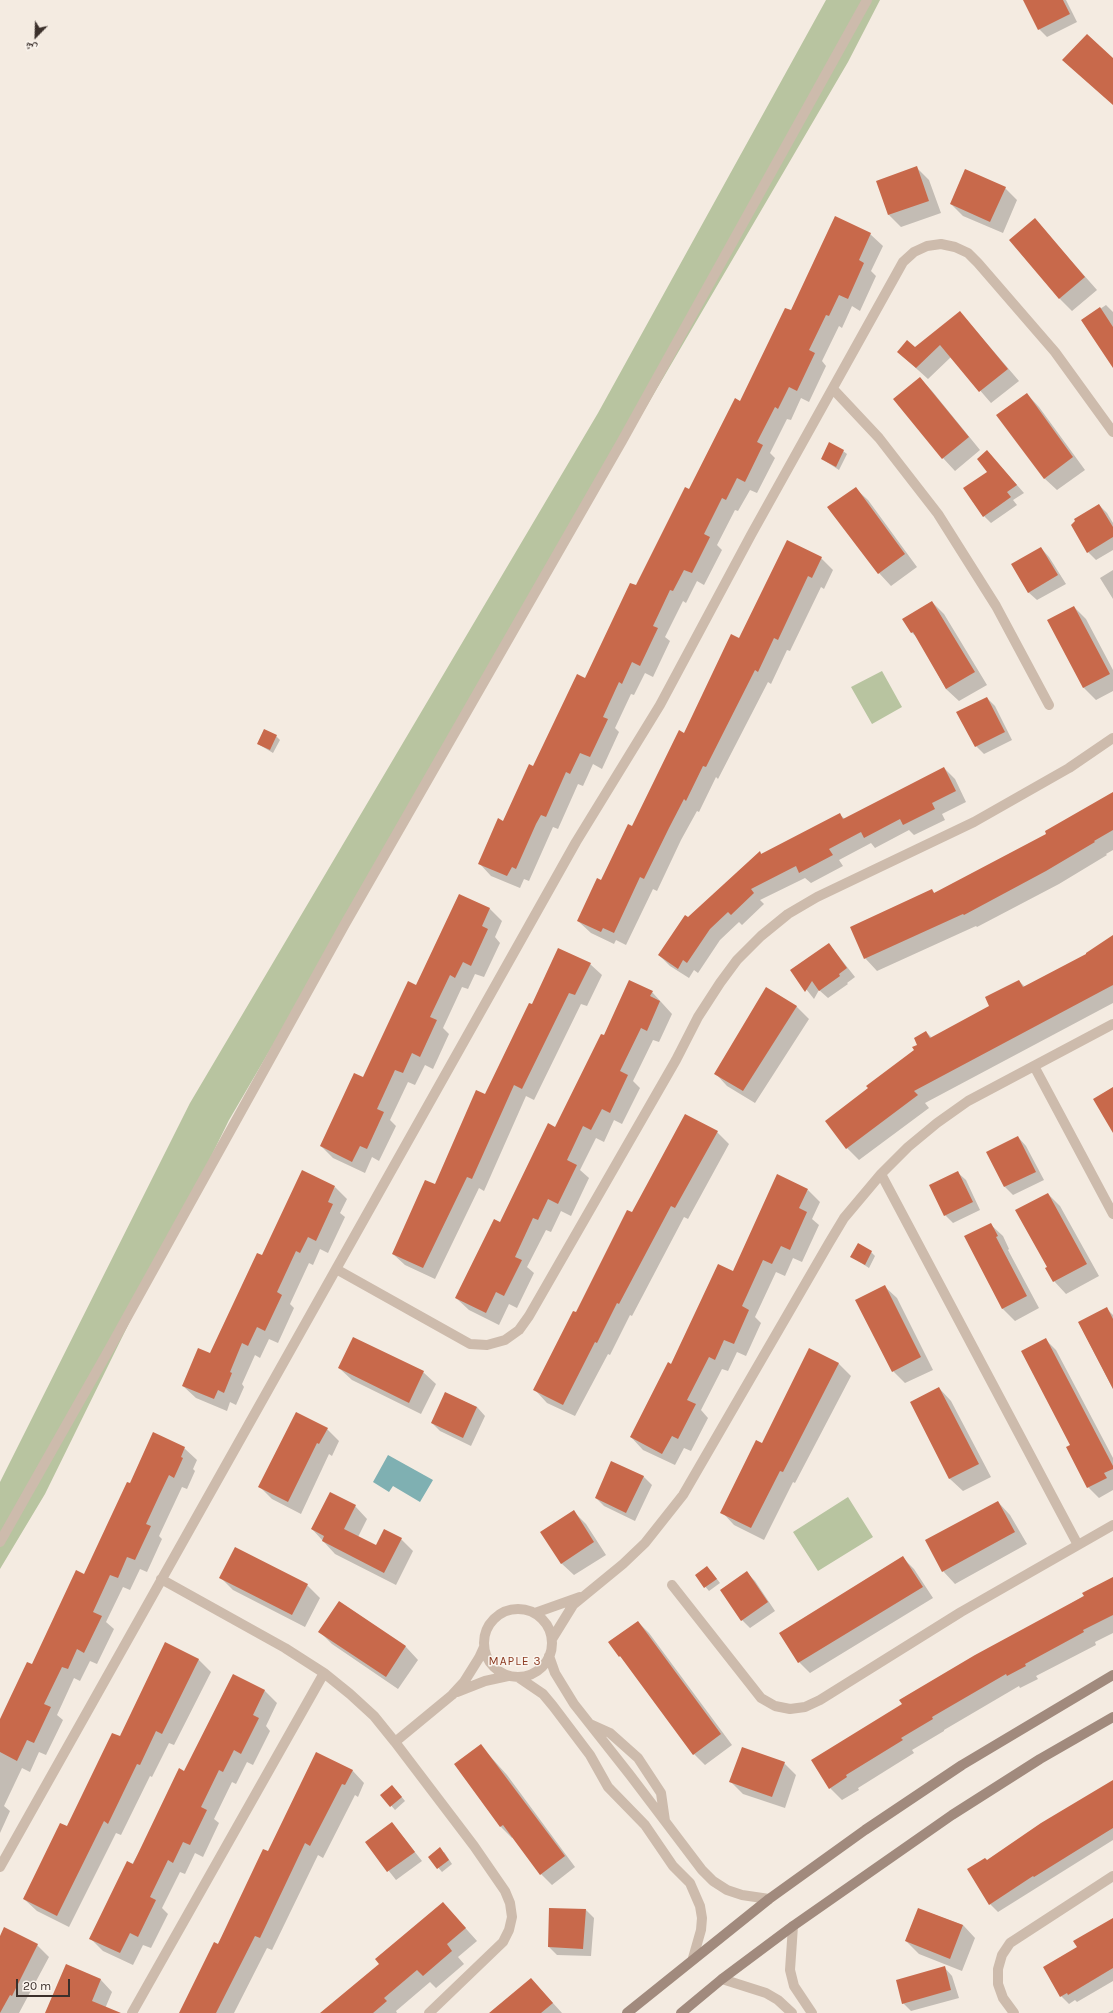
<!DOCTYPE html>
<html>
<head>
<meta charset="utf-8">
<style>
	body { margin:0 }
	#map { position:relative; width:1113px; height:2013px; overflow:hidden; background:#f4ebe1; font-family:Karla,"Noto Naskh Arabic",sans-serif }
	canvas { display:block }
	.north { position:absolute; left:16px; top:16px; width:40px; height:40px; -webkit-text-stroke:3px #fbf5ee; paint-order:stroke; rotate:203deg; font-size:11px; font-weight:700; line-height:16px; text-align:center; color:#3b302b }
	.north::after { content:''; display:block; margin:auto; width:14px; height:18px; background:#3b302b; clip-path:polygon(50% 0,100% 100%,50% 72%,0 100%) }
	.scale { position:absolute; left:16px; top:1979px; width:54px; height:18px; box-sizing:border-box; border:2px solid #3b302b; border-top:0; padding-left:5px; font-size:12px; line-height:14px; white-space:nowrap; color:#3b302b; -webkit-text-stroke:3px #fbf5ee; paint-order:stroke }
</style>
</head>
<body>
<div id="map">
<canvas width="1113" height="2013"></canvas>
<div class="north">ش</div>
<div class="scale">20 m</div>
</div>
<script>
const g = document.querySelector('canvas').getContext('2d');
g.lineJoin = 'round';
function paint(path, color) {
  g.fillStyle = color;
  g.fill(path, 'evenodd');
}
function poly(rows) {
  const path = new Path2D();
  for (const r of rows) {
    if (r.length === 3) {
      path.moveTo(r[0] + r[2], r[1]);
      path.arc(r[0], r[1], r[2], 0, 2 * Math.PI);
      continue;
    }
    path.moveTo(r[0], r[1]);
    for (let i = 2; i < r.length; i += 2) path.lineTo(r[i], r[i + 1]);
  }
  return path;
}
function strokePath(path, color, width, dash) {
  g.strokeStyle = color;
  g.lineWidth = width;
  g.lineCap = dash ? 'butt' : 'round';
  g.setLineDash(dash || []);
  g.stroke(path);
}
function label(font, color, halo, rows, align = 'center') {
  g.font = font + ' Karla,sans-serif';
  g.lineWidth = 3;
  g.setLineDash([]);
  g.textBaseline = 'middle';
  g.strokeStyle = halo;
  g.fillStyle = color;
  for (const [text, x, y, turn = 0] of rows) {
    g.save();
    g.translate(x, y);
    g.rotate((+turn || 0) * Math.PI / 180);
    g.textAlign = isNaN(turn) ? turn : align;
    if (halo) g.strokeText(text, 0, 0);
    g.fillText(text, 0, 0);
    g.restore();
  }
}
paint(poly([
	[826,0,880,0,848,62,229,1120,45,1494,0,1569,0,1482,190,1103,598,413],
	[882,671,902,707,872,724,851,687],
	[848,1497,873,1537,818,1571,793,1532]
]), '#b8c4a0');
paint(poly([
	[388,1455,433,1480,420,1502,393,1486,389,1492,373,1482]
]), '#7fb0b2');
paint(poly([
	[1024,0,1066,0,1077,22,1047,37,1039,29],
	[916,167,929,180,941,213,901,227,889,215,877,182],
	[1005,188,1017,200,1003,233,963,216,951,204],
	[1035,220,1097,290,1072,311,1060,299],
	[870,234,883,246,871,271,876,276,860,311,852,306,842,328,839,326,822,361,826,366,809,402,801,398,791,420,787,419,770,453,775,458,757,493,750,490,738,511,735,510,717,545,722,550,704,585,697,581,686,603,683,601,665,637,670,641,653,677,645,673,634,695,631,694,615,728,619,732,602,769,593,764,583,786,578,784,558,829,553,827,529,881,524,879,520,888,491,876,479,863,585,679,689,490,792,312],
	[1106,305,1113,312,1113,366,1082,321],
	[960,312,1019,381,991,403,951,357,928,379,898,352,915,349],
	[920,378,932,391,980,450,955,471,943,458,894,399],
	[1027,394,1039,407,1085,470,1057,490,1044,478],
	[843,451,847,454,839,470,822,459],
	[987,451,1024,493,1013,500,1017,505,991,523,984,516,989,472],
	[855,488,868,500,917,567,891,586,879,573],
	[1099,505,1107,513,1113,523,1113,550,1096,560,1088,552],
	[1041,548,1049,557,1066,584,1037,600,1028,592],
	[821,558,833,570,824,589,821,587,790,651,787,650,771,684,768,682,718,779,716,777,699,812,697,811,681,840,657,891,653,889,626,945,616,940,614,944,591,933,578,921,740,639],
	[1113,570,1113,599,1100,578],
	[932,602,944,614,987,685,959,701,946,689,918,638,911,632],
	[1074,607,1086,619,1113,670,1113,691,1096,700,1084,688,1049,620],
	[987,698,995,706,1012,740,984,754,976,746],
	[276,736,280,740,273,753,258,744],
	[944,768,955,779,966,802,942,814,945,820,914,835,909,830,875,848,871,843,839,860,843,866,811,883,805,878,760,900,764,904,742,925,739,922,720,940,698,973,694,970,689,978,670,966,659,955,688,918,760,852,762,855,840,815,845,819],
	[1113,793,1113,850,1106,854,1107,855,1059,884,977,927,976,926,877,971,865,958,932,891,935,894,1048,835],
	[459,895,490,909,502,921,495,937,500,943,484,977,475,974,468,989,462,987,443,1028,449,1034,433,1069,425,1065,415,1085,408,1082,390,1120,396,1126,379,1161,372,1157,365,1173,333,1158,321,1146,363,1078,417,986],
	[1113,936,1113,1003,925,1103,929,1108,859,1160,847,1148,869,1088,915,1050,926,1032,932,1038,991,1007,1019,981,1025,987,1088,955],
	[829,944,855,977,847,983,848,984,828,998,819,990,814,999,791,970],
	[590,964,602,975,587,1006,581,1004,534,1100,526,1096,484,1191,479,1188,435,1279,405,1265,393,1254,435,1185,485,1096,532,1005],
	[652,992,672,1014,659,1042,653,1040,633,1081,640,1088,622,1124,614,1120,604,1142,596,1138,580,1170,589,1178,571,1216,561,1211,551,1232,546,1230,527,1267,534,1273,517,1308,509,1304,499,1325,469,1310,456,1298,556,1128,604,1037],
	[796,1006,809,1019,755,1103,727,1086,715,1073],
	[717,1132,729,1144,688,1219,684,1217,632,1316,630,1315,610,1355,608,1354,575,1416,547,1403,535,1390,632,1213],
	[1018,1137,1026,1146,1044,1180,1013,1195,1005,1187],
	[957,1172,966,1180,980,1210,953,1223,945,1215],
	[335,1187,347,1199,340,1213,345,1217,328,1253,320,1249,313,1265,309,1263,290,1304,294,1308,278,1343,269,1339,260,1358,255,1355,242,1384,244,1387,236,1405,230,1402,227,1411,196,1398,183,1386,210,1354,263,1257],
	[808,1190,820,1202,812,1219,819,1225,802,1262,793,1258,785,1276,776,1272,755,1317,761,1323,746,1356,737,1352,728,1371,722,1369,701,1410,708,1418,691,1451,684,1448,675,1465,643,1450,631,1437,672,1365,733,1272],
	[1048,1194,1060,1206,1099,1276,1066,1294,1054,1281,1047,1268,1049,1267],
	[990,1224,1003,1236,1009,1249,1008,1250,1039,1308,1015,1321,1002,1308],
	[871,1252,875,1256,869,1268,852,1257],
	[884,1286,897,1298,933,1370,905,1383,893,1371],
	[1107,1309,1113,1315,1113,1389,1079,1323],
	[1045,1339,1056,1350,1113,1458,1113,1490,1099,1498,1088,1487,1071,1445],
	[810,1350,839,1364,851,1376,795,1483,793,1482,764,1540,734,1525,722,1512,763,1445],
	[339,1368,423,1372,436,1384,421,1414,352,1380],
	[939,1388,951,1401,991,1477,963,1491,950,1479,911,1402],
	[445,1393,477,1407,485,1416,471,1446,440,1431,432,1423],
	[327,1429,339,1441,332,1456,329,1454,301,1514,272,1499,260,1487],
	[184,1448,197,1460,193,1469,195,1471,187,1489,182,1487,159,1536,162,1539,147,1572,140,1569,130,1590,123,1587,106,1622,114,1629,97,1664,90,1661,80,1681,74,1678,57,1715,63,1720,46,1755,39,1752,30,1772,22,1768,4,1806,10,1811,0,1833,0,1721,85,1576,130,1485],
	[643,1476,652,1485,635,1521,604,1506,596,1498],
	[998,1502,1010,1515,1027,1544,955,1584,943,1571,926,1541],
	[355,1506,367,1519,358,1537,376,1546,401,1539,413,1551,396,1585,335,1554,312,1529],
	[573,1511,586,1524,606,1555,574,1575,561,1563],
	[903,1558,914,1569,933,1598,810,1673,799,1662],
	[711,1571,720,1583,709,1591,696,1576],
	[747,1573,755,1581,775,1611,750,1628,742,1620],
	[221,1578,307,1585,320,1598,305,1627,233,1590],
	[1113,1578,1113,1633,1095,1642,1096,1645,1036,1676,1038,1679,1020,1688,1019,1686,944,1730,944,1731,912,1750,914,1753,858,1788,859,1790,842,1800,830,1788,813,1761],
	[340,1602,406,1647,418,1660,398,1689,332,1644,320,1632],
	[638,1622,649,1633,732,1745,705,1765,694,1754,628,1664,620,1656],
	[198,1659,211,1672,174,1745,169,1743,152,1777,150,1776,121,1835,116,1833,69,1927,37,1911,24,1899,120,1737],
	[233,1675,265,1691,277,1703,266,1726,270,1731,253,1765,247,1762,236,1784,232,1782,214,1819,219,1823,203,1857,195,1853,185,1874,180,1872,162,1908,168,1914,151,1948,143,1945,133,1965,103,1951,90,1938,185,1772],
	[481,1746,507,1775,575,1867,552,1885,541,1874,513,1836,512,1838,501,1827,455,1764],
	[784,1763,796,1775,785,1808,743,1794,731,1782],
	[352,1770,364,1783,358,1797,355,1795,323,1858,318,1855,272,1950,267,1948,234,2013,180,2013,268,1853],
	[1113,1781,1113,1840,998,1912,990,1904,987,1861],
	[396,1790,405,1801,395,1810,382,1795],
	[392,1823,422,1861,396,1880,366,1842],
	[444,1852,452,1864,442,1872,429,1857],
	[443,1903,477,1941,458,1957,464,1964,436,1988,430,1982,396,2011,397,2013,322,2013,381,1964],
	[919,1909,963,1925,975,1938,962,1971,919,1954,906,1941],
	[586,1910,594,1918,591,1956,557,1955,549,1947],
	[1113,1919,1113,1981,1077,2002,1075,2000,1069,2004,1061,1996,1078,1947],
	[0,1938,37,1945,49,1957,19,2013,0,2013],
	[67,1965,101,1980,112,1992,104,2011,106,2013,46,2013],
	[944,1967,952,1976,959,1998,911,2011,903,2003],
	[531,1979,562,2013,491,2013],
	[1113,2010,1113,2013,1108,2013]
]), '#0003');
paint(poly([
	[1023,0,1063,0,1070,14,1038,30],
	[1087,34,1113,58,1113,105,1062,60],
	[917,166,929,201,888,215,876,181],
	[965,169,1006,187,990,222,950,204],
	[835,216,871,233,859,260,864,263,848,299,839,295,829,316,826,315,809,350,815,353,797,391,789,387,778,409,775,407,757,442,763,445,745,482,737,478,726,500,722,498,704,534,710,537,692,573,684,570,673,591,670,590,653,626,658,628,640,666,632,662,622,684,619,682,603,717,608,719,590,757,580,753,570,774,566,772,546,817,541,815,536,824,516,869,512,867,507,876,478,864,498,818,503,821,529,764,533,766,577,674,585,678,630,583,636,585,685,487,689,489,735,398,740,401,785,308,791,310],
	[1035,218,1085,277,1059,299,1009,240],
	[1100,307,1113,327,1113,368,1081,320],
	[960,311,1008,369,979,392,940,345,916,368,897,352,907,340,915,347],
	[920,377,969,437,942,459,893,399],
	[1027,393,1073,457,1044,479,996,415],
	[829,442,844,450,836,467,821,459],
	[987,450,1017,485,1007,492,1011,497,983,517,963,488,987,472,977,459],
	[856,487,905,554,878,574,827,507],
	[1099,504,1113,527,1113,537,1087,553,1071,525,1075,521,1074,519],
	[787,540,822,557,812,578,808,576,778,640,774,638,758,672,755,670,706,767,703,766,686,801,684,799,669,828,644,879,640,877,614,933,603,928,601,932,577,921,597,878,601,880,628,824,632,826,679,730,684,733,731,634,739,638],
	[1041,547,1058,575,1028,593,1011,564],
	[932,601,975,672,946,689,913,632,911,633,902,619],
	[1074,606,1110,674,1083,688,1047,620],
	[987,697,1005,732,975,747,956,712],
	[264,729,277,735,270,750,257,744],
	[944,767,956,791,932,803,935,809,903,825,900,819,864,838,861,832,829,849,833,855,799,873,796,866,751,889,754,893,731,915,728,912,710,929,687,963,683,960,678,969,658,955,685,915,688,917,760,851,761,854,840,813,843,819],
	[1113,792,1113,830,1094,841,1095,842,1046,871,964,915,963,914,864,959,850,927,932,889,934,893,1046,834,1045,831],
	[459,894,490,908,482,926,488,929,471,966,463,962,455,978,450,975,430,1017,437,1020,420,1057,412,1053,403,1073,395,1070,377,1109,384,1112,367,1149,360,1146,352,1162,320,1146,354,1073,363,1077,408,981,416,985],
	[1113,935,1113,985,914,1091,918,1095,846,1149,825,1121,868,1088,866,1086,914,1050,912,1047,917,1045,914,1038,926,1031,930,1038,989,1006,985,997,1019,980,1023,987,1086,954,1086,953],
	[829,943,847,968,839,974,840,976,819,991,812,981,805,992,790,970],
	[558,948,591,963,575,995,569,993,522,1089,514,1085,472,1179,467,1177,423,1268,392,1254,425,1180,435,1184,476,1090,485,1094,529,1003,532,1004],
	[629,980,653,991,650,996,660,1001,647,1031,641,1028,620,1071,628,1075,610,1113,602,1109,591,1130,583,1126,567,1160,577,1165,558,1204,548,1199,538,1220,533,1218,515,1257,522,1260,504,1296,496,1292,486,1313,455,1298,494,1219,500,1222,548,1123,555,1127,601,1034,604,1035],
	[766,987,797,1006,743,1091,714,1074],
	[1113,1087,1113,1133,1093,1099],
	[685,1114,718,1131,675,1208,671,1206,619,1304,617,1303,597,1343,595,1342,563,1405,533,1390,573,1311,576,1312,627,1210,632,1212],
	[1018,1136,1036,1172,1004,1187,986,1152],
	[302,1170,335,1186,328,1202,333,1204,316,1241,308,1237,300,1253,296,1251,277,1292,282,1295,265,1331,257,1327,248,1346,242,1343,230,1372,232,1373,224,1393,218,1390,214,1399,182,1386,198,1348,210,1353,257,1253,262,1255],
	[958,1171,973,1202,944,1216,929,1185],
	[777,1174,808,1189,799,1208,807,1212,790,1250,781,1246,772,1264,763,1260,742,1306,749,1310,734,1344,724,1340,715,1360,709,1357,687,1400,696,1404,678,1439,672,1436,662,1454,630,1437,668,1362,671,1364,718,1264,733,1271],
	[1048,1193,1087,1264,1053,1282,1045,1268,1047,1267,1015,1210],
	[991,1223,998,1236,996,1237,1027,1296,1002,1309,964,1236],
	[858,1243,872,1251,865,1265,850,1257],
	[885,1285,921,1357,892,1372,855,1300],
	[1107,1307,1113,1319,1113,1389,1078,1322],
	[353,1337,424,1371,409,1403,338,1368],
	[1046,1338,1113,1466,1113,1469,1104,1473,1107,1478,1087,1488,1066,1447,1070,1445,1021,1351],
	[809,1348,839,1363,783,1472,780,1471,751,1528,720,1513,756,1440,762,1443],
	[939,1387,979,1464,949,1479,910,1402],
	[445,1392,477,1407,463,1438,431,1423],
	[296,1412,328,1428,319,1444,317,1443,288,1502,258,1487],
	[153,1432,185,1447,181,1457,183,1458,174,1478,169,1475,159,1496,146,1524,151,1526,135,1560,127,1557,118,1578,110,1575,93,1612,102,1616,84,1653,77,1649,68,1669,62,1667,44,1704,51,1707,34,1743,27,1740,17,1761,0,1752,0,1719,27,1662,32,1664,76,1570,84,1574,127,1482,130,1483],
	[611,1461,644,1476,626,1513,595,1498],
	[330,1492,356,1505,344,1529,376,1545,384,1529,402,1538,384,1573,322,1541,324,1536,311,1529],
	[998,1501,1015,1532,942,1572,925,1540],
	[574,1510,594,1542,561,1564,540,1532],
	[235,1547,308,1584,292,1615,219,1578],
	[903,1556,923,1587,798,1663,779,1633],
	[707,1566,717,1579,704,1588,695,1575],
	[747,1571,768,1602,741,1621,720,1590],
	[1113,1577,1113,1615,1083,1630,1084,1632,1025,1664,1026,1666,1007,1676,1006,1674,932,1717,933,1719,901,1738,903,1740,846,1775,847,1777,829,1789,811,1760,902,1704,899,1700,975,1655,1084,1596,1082,1593],
	[339,1601,406,1646,386,1677,318,1632],
	[638,1621,721,1734,693,1755,620,1656,619,1657,608,1642],
	[165,1642,199,1659,162,1734,156,1731,140,1765,137,1764,108,1824,104,1821,57,1916,23,1899,60,1823,67,1826,112,1733,120,1736],
	[233,1674,265,1690,253,1715,259,1718,241,1754,234,1750,223,1772,219,1770,201,1807,207,1810,190,1845,183,1842,173,1863,168,1860,150,1897,156,1900,138,1937,130,1933,120,1953,89,1939,127,1861,133,1864,179,1768,184,1771],
	[481,1744,565,1856,540,1875,503,1825,500,1827,454,1764],
	[742,1747,785,1762,772,1797,729,1782],
	[316,1752,353,1770,345,1785,342,1784,310,1846,305,1843,260,1938,255,1936,216,2013,179,2013,214,1942,218,1944,263,1849,268,1851],
	[1113,1780,1113,1828,1034,1877,1033,1876,989,1905,967,1869,985,1858,987,1860,1041,1823],
	[392,1785,402,1797,390,1807,380,1795],
	[392,1822,415,1852,387,1872,365,1842],
	[440,1847,449,1860,437,1869,428,1857],
	[443,1902,466,1928,447,1944,452,1951,423,1976,417,1970,384,1998,387,2001,373,2013,320,2013,379,1964,375,1959],
	[549,1908,586,1909,583,1949,548,1947],
	[918,1908,963,1925,950,1959,905,1941],
	[1113,1918,1113,1968,1068,1995,1067,1993,1060,1997,1043,1967,1077,1947,1073,1941],
	[4,1927,38,1944,12,1996,10,1995,0,2013,0,1936],
	[66,1964,101,1979,92,2001,121,2013,45,2013],
	[945,1966,951,1990,902,2004,896,1980],
	[531,1978,553,2003,541,2013,489,2013]
]), '#c8694b');
strokePath(poly([
	[833,389,879,438,938,514,996,606,1049,705],
	[1034,1066,1113,1214],
	[881,1174,1078,1545],
	[336,1269,470,1344,487,1345,505,1340,519,1330,529,1316,676,1060,698,1017,720,983,737,960,761,936,788,914,817,897,974,822,1069,768,1113,738],
	[0,1542,111,1346,345,924,622,441,867,0],
	[161,1579,285,1648,324,1673,350,1694,374,1716,395,1742,474,1846,505,1891,510,1903,512,1917,509,1930,503,1942,429,2013],
	[672,1585,761,1698,775,1706,790,1709,805,1707,820,1700,961,1612,1113,1525],
	[518,1643,34],
	[535,1613,580,1597],
	[552,1639,573,1605,623,1564,645,1543,683,1495,829,1243,844,1218,881,1174,908,1147,937,1123,968,1101,1113,1024],
	[549,1656,555,1673,574,1704,630,1775,702,1870,713,1881,727,1890,742,1895,769,1899],
	[518,1677,543,1694,553,1706,590,1755,608,1787,645,1825,673,1866,690,1883,700,1906,702,1918,701,1930,693,1958],
	[457,1692,485,1681,508,1676],
	[590,1724,610,1733,638,1758,661,1793,665,1821],
	[395,1742,452,1695,464,1682,479,1658,484,1647],
	[0,1867,576,842,660,705,751,535,903,262,914,252,927,246,941,244,955,247,968,253,978,263,1055,352,1113,432],
	[793,1926,790,1970,794,1986,812,2013],
	[722,1979,766,1993,778,2000,792,2013],
	[132,2013,324,1673],
	[1014,2013,1003,1998,998,1984,998,1969,1002,1955,1010,1943,1113,1876]
]), '#cdbbac', 10);
strokePath(poly([
	[627,2013,769,1899,865,1830,962,1765,1113,1675],
	[681,2013,722,1979,793,1926,952,1815,1040,1759,1113,1717]
]), '#a18a7d', 10);
g.letterSpacing = '1px';
label('12px', '#8c3b22', '#fbf5ee', [
	["MAPLE 3",515,1662]
]);
g.letterSpacing = '0px';
</script>
</body>
</html>
